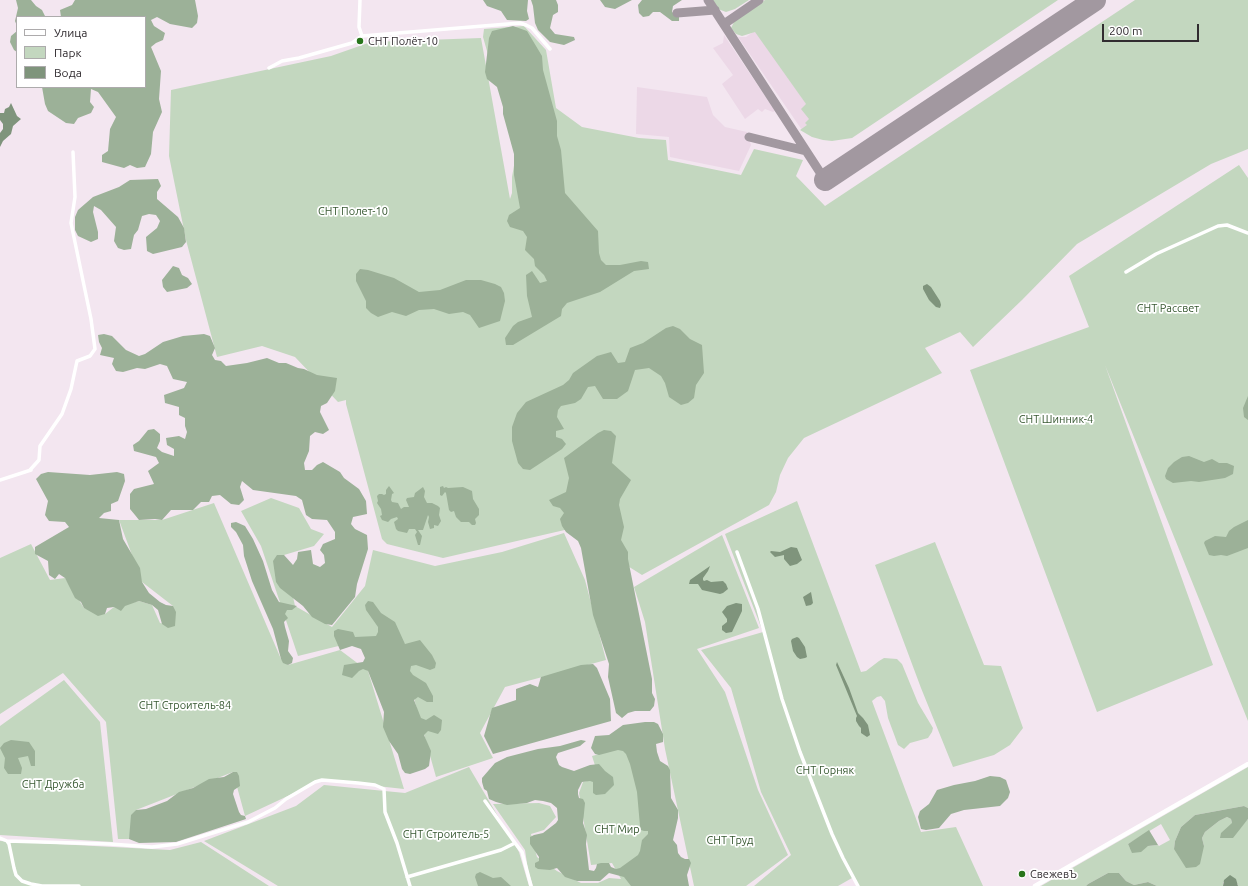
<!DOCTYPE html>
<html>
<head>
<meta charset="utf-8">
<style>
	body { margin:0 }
	#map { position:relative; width:1248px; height:886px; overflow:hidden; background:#f3e6f0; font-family:Ubuntu,sans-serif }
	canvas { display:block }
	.legend { position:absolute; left:16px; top:16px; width:130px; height:72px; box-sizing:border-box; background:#fff; border:1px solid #adabac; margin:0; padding:5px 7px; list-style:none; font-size:12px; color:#312c30 }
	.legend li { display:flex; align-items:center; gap:8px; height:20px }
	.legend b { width:20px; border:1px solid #adabac }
	.scale { position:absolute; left:1102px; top:24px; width:97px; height:18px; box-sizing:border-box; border:2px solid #312c30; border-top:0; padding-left:5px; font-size:12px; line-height:14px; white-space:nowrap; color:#312c30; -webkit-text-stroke:3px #fff; paint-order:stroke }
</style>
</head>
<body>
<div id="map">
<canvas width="1248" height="886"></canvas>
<ul class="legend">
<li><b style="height:5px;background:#fff"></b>Улица</li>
<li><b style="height:11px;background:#c3d7bf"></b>Парк</li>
<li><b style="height:11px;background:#7f947c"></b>Вода</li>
</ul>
<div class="scale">200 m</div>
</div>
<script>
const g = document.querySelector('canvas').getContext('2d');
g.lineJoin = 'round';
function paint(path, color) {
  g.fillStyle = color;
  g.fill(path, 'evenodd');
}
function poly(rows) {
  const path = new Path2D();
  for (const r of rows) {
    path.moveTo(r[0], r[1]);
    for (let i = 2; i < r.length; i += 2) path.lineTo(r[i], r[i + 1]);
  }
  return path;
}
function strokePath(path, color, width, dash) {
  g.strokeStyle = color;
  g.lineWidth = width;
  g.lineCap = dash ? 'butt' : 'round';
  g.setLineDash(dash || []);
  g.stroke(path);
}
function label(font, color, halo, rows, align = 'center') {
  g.font = font + ' Ubuntu,sans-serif';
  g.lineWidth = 3.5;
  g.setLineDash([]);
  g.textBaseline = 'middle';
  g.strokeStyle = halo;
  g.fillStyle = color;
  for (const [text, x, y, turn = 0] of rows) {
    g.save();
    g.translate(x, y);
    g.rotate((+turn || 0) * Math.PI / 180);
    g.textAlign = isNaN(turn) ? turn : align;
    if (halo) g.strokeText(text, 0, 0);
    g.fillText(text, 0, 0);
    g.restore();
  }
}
paint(poly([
	[756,30,807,105,810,119,808,126,802,130,738,37,746,37],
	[724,35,775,111,773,112,765,109,762,112,758,109,745,119,722,84,733,75,713,48,723,43],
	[637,87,707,97,713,115,725,127,747,132,751,145,739,171,670,157,669,137,636,134]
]), '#ecd8e7');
paint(poly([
	[712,0,749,0,735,9,726,12,718,9],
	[765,0,1058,0,852,138,832,141,823,140,812,137,800,130,807,125,805,123,809,119,801,109,806,104,755,32,742,36,736,34,731,28,735,20],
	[1135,0,1248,0,1248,149,1211,164,1077,244,1022,300,973,347,960,332,925,348,942,373,804,438,788,458,780,475,776,492,769,505,642,575,569,529,443,558,387,544,382,539,346,404,346,400,338,402,295,357,262,346,217,357,186,240,169,156,171,90,331,56,371,42,481,38,510,199,512,193,512,177,516,154,508,111,493,72,483,37,484,29,524,26,546,50,556,108,582,127,639,138,666,140,668,160,741,175,754,149,803,160,796,176,825,206],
	[1239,165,1248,178,1248,721,1105,365,1213,665,1097,712,970,370,1089,327,1069,276],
	[271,498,299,508,311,529,324,534,314,546,284,555,295,606,332,627,365,586,373,550,435,566,502,552,564,533,585,580,606,660,505,687,480,733,493,758,436,777,415,702,405,644,375,637,298,656,261,546,241,511],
	[797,501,861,672,866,671,879,661,884,658,897,659,902,664,918,703,933,728,932,732,928,738,910,743,904,749,898,745,888,718,885,701,881,696,877,697,872,701,921,832,956,827,983,886,859,886,852,878,838,886,754,886,791,855,761,792,731,688,701,650,763,632,725,534],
	[214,503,281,659,288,665,340,650,368,671,404,789,322,780,245,816,233,772,136,810,129,839,118,839,106,722,63,673,0,714,0,558,31,544,50,580,65,578,84,608,105,614,114,607,139,601,152,605,160,623,175,626,173,606,142,582,119,520,162,520],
	[722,535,759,628,697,649,725,692,758,790,788,855,746,886,694,886,665,749,645,622,634,587],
	[935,542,984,665,1001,666,1023,728,1010,745,994,755,953,767,921,688,875,565],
	[64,680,100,722,113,842,0,835,0,726],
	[630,746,663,886,533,886,528,870,525,850,493,804,539,803,550,806,556,817,544,830,531,834,537,857,557,871,581,883,598,883,609,878,621,879,612,863,591,865,579,793,583,782,599,778,592,756],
	[469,767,519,852,529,886,278,886,204,841,296,806,324,785,405,793],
	[1248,767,1248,808,1244,806,1195,815,1181,827,1175,841,1174,849,1204,846,1202,838,1205,832,1219,821,1227,817,1231,819,1232,823,1237,831,1248,819,1248,886,1238,886,1238,884,1223,882,1223,886,1157,886,1148,882,1134,885,1126,881,1119,873,1108,873,1088,884,1086,886,1041,886],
	[1161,824,1170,840,1159,846,1158,845,1130,848,1128,844],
	[0,841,170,850,201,842,269,886,0,886]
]), '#c3d7bf');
paint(poly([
	[16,0,31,0,36,6,42,10,45,16,44,17,17,17,17,26,15,21,18,8],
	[75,0,195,0,198,16,197,23,192,28,170,24,157,17,151,20,154,26,165,33,163,40,156,43,151,47,161,71,159,99,162,112,153,132,151,154,145,167,137,168,130,165,124,168,102,162,102,155,108,151,110,129,116,117,98,92,91,89,90,102,94,107,91,113,78,118,74,124,66,123,48,111,45,104,42,87,145,87,145,17,61,17,60,10,72,5],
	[483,0,528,0,527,11,529,19,526,21,507,20,501,11,487,6],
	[531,0,556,0,558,5,558,12,553,15,550,28,555,34,574,37,575,40,564,45,550,42,538,30,535,23,533,6],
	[600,0,632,0,615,9,605,7],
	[642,0,682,0,673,6,672,12,679,17,679,21,672,21,660,12,653,12,649,16,643,17,639,13,638,5],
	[513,26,527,31,542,56,543,70,557,121,557,136,561,150,565,193,598,231,599,253,601,260,606,265,620,265,641,261,648,262,649,269,634,271,600,292,567,303,562,309,561,316,513,345,506,345,505,338,513,326,518,322,532,317,527,296,526,275,532,271,540,283,547,281,544,275,535,266,534,259,525,250,527,237,523,231,510,227,507,221,509,215,520,208,514,175,514,154,503,114,503,107,497,87,487,79,485,72,489,38,492,31],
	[17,31,17,52,14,50,10,42,11,36],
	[158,179,161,186,157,192,157,199,178,217,184,228,186,242,182,247,153,254,147,251,146,237,157,228,160,221,156,215,149,214,142,216,138,230,134,235,131,249,124,250,118,248,114,241,116,227,101,210,94,206,93,212,98,232,98,239,91,242,78,236,75,230,75,217,78,210,93,197,119,187,130,180],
	[173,266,179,268,182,275,188,278,192,284,187,288,167,292,163,287,162,280],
	[360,269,368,270,394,278,419,292,440,290,466,280,481,280,495,284,501,287,504,293,505,301,500,321,479,328,470,315,463,312,449,314,434,309,419,310,406,316,392,312,378,317,371,313,366,308,366,301,356,281,356,274],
	[673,326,680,329,690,339,702,345,704,373,696,385,694,398,688,403,681,405,669,397,665,383,661,376,649,368,635,370,628,391,617,399,603,399,595,386,588,387,581,399,575,403,561,406,558,410,557,417,564,429,556,431,556,437,562,439,566,444,562,449,530,470,523,469,518,463,512,441,512,427,517,413,526,402,563,385,569,380,573,373,597,356,611,352,618,363,625,362,630,348,643,343,666,328],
	[104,334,112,336,126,350,139,356,145,354,163,342,183,336,204,334,210,336,215,348,212,355,215,360,221,361,226,366,247,363,267,358,279,363,286,363,298,368,304,369,317,375,337,378,335,391,327,403,321,406,320,412,329,430,323,434,315,432,310,436,309,451,304,463,305,470,312,470,317,465,323,462,340,472,344,478,359,489,366,501,367,514,353,517,351,524,355,529,367,535,368,549,357,584,355,597,332,625,325,624,312,617,303,606,280,588,276,582,273,561,277,555,284,555,293,565,297,559,298,552,311,550,313,564,320,567,325,563,324,555,320,550,323,544,335,539,335,532,327,520,312,519,306,515,302,500,296,496,253,490,242,481,240,487,244,500,239,505,231,504,220,495,212,496,209,502,201,502,193,510,171,510,162,520,155,519,139,520,135,515,130,509,130,494,134,489,154,484,148,471,159,463,156,457,134,451,133,445,139,441,148,430,154,429,160,434,160,441,157,448,162,452,174,456,174,449,167,445,166,438,179,436,185,439,187,432,185,426,185,418,179,415,179,407,165,403,164,395,184,388,187,382,173,379,167,366,160,364,145,369,137,368,123,372,116,371,112,364,114,358,100,355,102,348,99,342,98,335],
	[1248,396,1248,420,1244,417,1243,408],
	[604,430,611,431,616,436,612,463,631,480,620,499,619,505,624,527,621,540,628,552,628,559,652,679,652,693,655,699,654,706,650,711,635,711,628,713,622,718,616,713,608,677,609,664,593,615,581,548,578,541,566,532,562,526,560,519,564,513,560,508,553,506,549,500,566,492,569,478,564,458,598,433],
	[1189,456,1204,462,1212,459,1219,463,1227,463,1234,466,1233,474,1225,478,1199,482,1191,481,1173,483,1166,479,1165,476,1168,468,1174,462,1182,457],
	[48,472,90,475,117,472,124,474,125,481,118,501,111,504,111,511,104,513,99,518,119,520,123,539,140,568,142,582,149,593,160,602,166,605,173,606,176,612,175,626,168,628,162,624,158,610,152,605,139,601,125,606,121,611,114,607,107,608,105,614,98,616,84,608,81,602,75,598,65,578,59,574,55,579,49,575,48,561,35,554,35,547,69,527,65,522,49,521,45,515,48,501,36,479,41,474],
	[389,486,394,493,392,494,391,500,392,502,398,503,401,509,404,507,409,507,406,500,407,498,414,497,415,493,423,487,425,491,424,497,427,503,432,503,438,506,440,508,439,515,441,521,438,526,434,525,434,528,430,529,428,522,429,517,428,515,423,530,418,530,422,536,420,545,418,545,415,535,417,532,415,529,409,529,407,533,398,531,396,529,394,522,398,519,397,517,391,519,388,522,382,520,380,516,382,515,381,509,377,503,378,501,377,496,379,494,382,494,384,495,386,494,386,490],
	[443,486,444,488,446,487,448,488,463,487,472,491,473,499,479,509,479,515,475,519,476,523,475,525,472,525,469,522,461,522,456,517,454,511,451,512,449,510,446,493,445,492,442,496,440,495,440,487],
	[1248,520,1248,548,1227,556,1221,555,1214,556,1209,555,1204,543,1205,541,1215,536,1226,537,1229,531,1234,527],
	[236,522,245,526,253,539,263,561,272,590,279,602,297,606,292,610,287,610,285,614,288,618,284,622,285,627,289,641,288,651,293,658,292,663,288,665,283,663,281,659,273,629,252,581,244,556,243,545,236,532,231,527,231,523],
	[368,601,373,602,381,613,395,622,405,644,420,640,432,655,436,663,435,668,430,670,416,665,411,666,410,671,413,675,426,683,433,696,433,702,427,702,418,697,414,700,421,718,426,720,434,715,442,720,441,730,438,734,428,731,424,735,431,751,429,766,425,769,410,774,405,773,402,769,398,754,389,741,383,727,384,712,368,671,363,669,359,671,352,678,342,675,344,665,363,662,365,658,361,649,352,646,340,650,334,636,334,631,338,629,353,632,355,637,376,636,378,632,378,627,366,610,365,605],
	[593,664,597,668,610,699,611,721,493,754,484,736,492,708,516,700,516,689,530,684,538,687,541,677,581,665],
	[645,722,654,722,658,724,663,734,663,742,656,744,657,752,660,761,668,766,670,770,671,798,678,810,678,818,673,840,677,845,678,853,681,857,685,859,689,859,691,863,687,875,689,886,631,886,624,877,609,873,600,881,577,881,565,877,557,868,550,870,538,869,535,867,535,863,539,861,539,857,530,844,530,837,534,835,543,833,556,823,558,820,557,808,551,803,543,801,535,800,527,803,507,805,496,802,489,799,487,791,484,789,482,782,482,778,495,763,507,757,538,749,560,746,581,740,586,741,580,746,558,753,556,757,559,765,562,767,574,771,590,765,599,764,605,771,613,777,614,785,605,794,596,795,593,793,593,782,590,781,582,782,578,790,578,794,579,798,583,799,585,803,583,823,587,835,586,844,589,870,594,871,596,868,597,864,601,863,609,863,611,867,616,869,620,868,638,855,640,851,642,840,648,834,648,831,644,831,641,830,640,826,637,792,630,764,626,754,623,751,618,750,599,755,595,754,591,748,595,736,609,735,623,725],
	[11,740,29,742,35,751,35,766,31,766,28,756,18,758,22,768,21,774,8,774,4,768,5,758,0,748,4,743],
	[233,772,237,772,239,776,240,786,234,790,233,794,239,812,241,815,245,816,246,819,176,842,139,843,129,839,131,815,136,810,146,809,167,801,179,792,193,788,209,779,224,777],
	[990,776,1000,777,1006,780,1010,792,1008,798,1000,806,964,810,951,814,939,828,926,830,921,829,918,817,920,811,929,804,937,790,954,785,975,781],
	[1244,806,1248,808,1248,819,1233,838,1220,838,1221,833,1232,823,1231,819,1227,817,1219,821,1205,832,1202,838,1204,846,1200,864,1196,867,1186,868,1174,849,1175,841,1181,827,1195,815],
	[1149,830,1158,845,1148,846,1141,852,1132,853,1128,844],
	[480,872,493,878,501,877,511,886,478,886,475,877,476,874],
	[1108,873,1119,873,1126,881,1134,885,1148,882,1157,886,1086,886,1088,884]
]), '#9cb198');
paint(poly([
	[11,103,17,116,21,119,13,126,11,134,3,141,0,147,0,133,3,129,3,124,0,120,0,113,4,113,5,109,9,107],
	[927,284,931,287,940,301,941,305,940,308,936,307,929,300,923,289,923,286],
	[791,547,797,548,802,560,797,564,790,566,784,559,784,555,775,557,770,552,771,551,780,552],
	[710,566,708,571,703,578,703,580,704,581,707,580,711,582,723,581,726,584,728,589,723,593,720,594,702,590,698,584,689,584,690,580],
	[811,592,813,603,811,605,806,606,803,597],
	[736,603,742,604,742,611,732,632,726,633,722,630,722,626,727,622,727,619,722,612,727,606],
	[797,637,799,638,805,647,807,657,805,658,800,659,797,657,793,651,791,641,792,639],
	[837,662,849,688,858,713,863,718,868,725,870,735,867,737,861,733,861,728,859,726,856,721,856,718,857,716,836,665],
	[1230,875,1236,879,1238,886,1223,886,1224,880]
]), '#7f947c');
strokePath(poly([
	[708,0,825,180],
	[677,13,715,10],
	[724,24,759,0],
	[749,137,806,151]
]), '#a298a0', 9);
strokePath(poly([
	[825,180,1095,0]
]), '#a298a0', 22);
strokePath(poly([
	[360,0,359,27,362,36],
	[269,68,282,61,299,58,352,43,362,36,483,26,520,23,526,25,532,28,550,49],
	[1126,272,1156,254,1218,226,1227,225,1248,233],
	[30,470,39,460,40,446,62,414,71,389,77,361,90,356,95,349,91,319,71,223,75,197,73,152],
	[0,480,31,470],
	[737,552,758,609,782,699,800,752,832,834,843,858,858,886],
	[485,801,515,843],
	[0,838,7,841,9,844,14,868,16,875,22,881,31,884,42,886,79,886],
	[7,841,110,844,152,847,177,844,248,822,275,808,286,799,315,782,322,780,358,783,375,785,384,789,385,812,397,843,410,886],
	[407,877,501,850,515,843,522,852,531,886]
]), '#fff', 3.5);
strokePath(poly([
	[1035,886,1248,764]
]), '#fff', 4.5);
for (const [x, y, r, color] of [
	[360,41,4,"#28751b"],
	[1022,874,4,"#28751b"]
]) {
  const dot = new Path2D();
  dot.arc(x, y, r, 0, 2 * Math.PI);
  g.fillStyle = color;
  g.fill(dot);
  strokePath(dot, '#fff', 1.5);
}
label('11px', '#312c30', '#fff', [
	["СНТ Полёт-10",368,41],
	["СвежевЪ",1030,874]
], 'left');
label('11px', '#365730', '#fff', [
	["СНТ Полет-10",353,211],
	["СНТ Рассвет",1168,308],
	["СНТ Шинник-4",1056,419],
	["СНТ Строитель-84",185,705],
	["СНТ Горняк",825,770],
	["СНТ Дружба",53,784],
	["СНТ Мир",617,829],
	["СНТ Строитель-5",446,834],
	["СНТ Труд",730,840]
]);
</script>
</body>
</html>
